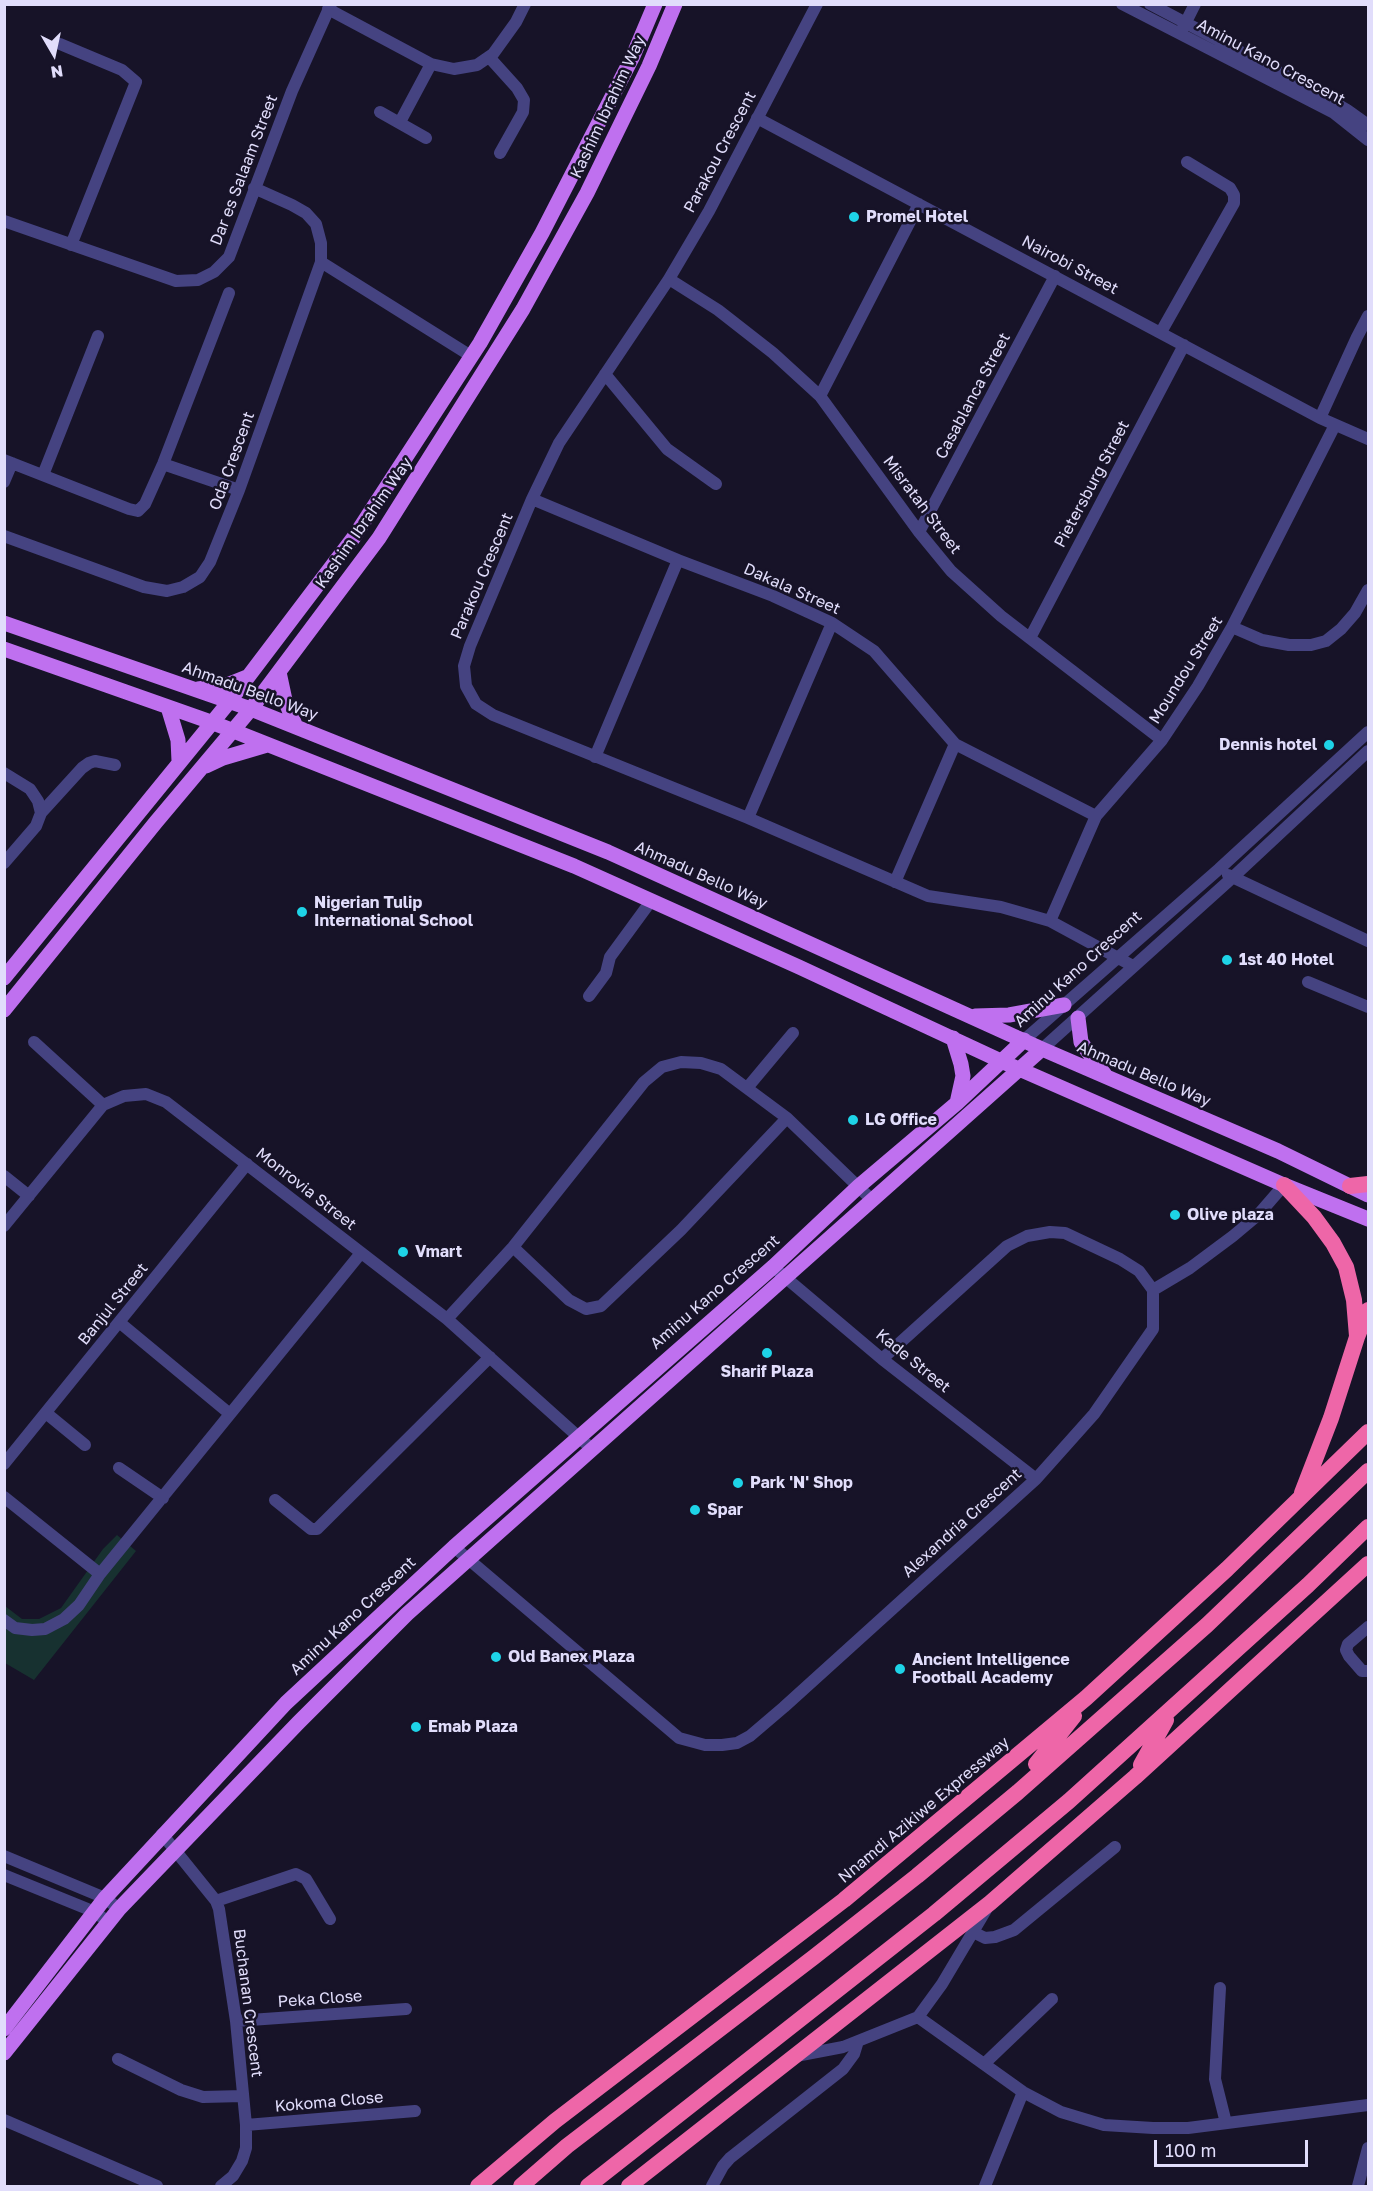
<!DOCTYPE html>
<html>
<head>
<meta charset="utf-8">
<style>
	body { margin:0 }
	#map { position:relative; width:1373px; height:2191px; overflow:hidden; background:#171328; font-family:"Golos Text",sans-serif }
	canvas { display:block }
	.frame { position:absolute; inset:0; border:6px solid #e1ddfb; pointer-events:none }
	.north { position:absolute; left:24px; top:24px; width:60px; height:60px; -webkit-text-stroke:4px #171328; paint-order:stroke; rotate:171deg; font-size:16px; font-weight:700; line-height:24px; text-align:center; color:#e1ddfb }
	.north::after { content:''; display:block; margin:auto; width:21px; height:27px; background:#e1ddfb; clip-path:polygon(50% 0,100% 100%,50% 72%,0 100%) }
	.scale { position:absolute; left:1154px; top:2140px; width:154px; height:27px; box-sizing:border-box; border:3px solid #e1ddfb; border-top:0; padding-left:8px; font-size:18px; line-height:21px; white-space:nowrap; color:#e1ddfb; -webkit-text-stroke:4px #171328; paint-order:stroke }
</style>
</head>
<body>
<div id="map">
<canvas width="1373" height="2191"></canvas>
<div class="frame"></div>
<div class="north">N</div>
<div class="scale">100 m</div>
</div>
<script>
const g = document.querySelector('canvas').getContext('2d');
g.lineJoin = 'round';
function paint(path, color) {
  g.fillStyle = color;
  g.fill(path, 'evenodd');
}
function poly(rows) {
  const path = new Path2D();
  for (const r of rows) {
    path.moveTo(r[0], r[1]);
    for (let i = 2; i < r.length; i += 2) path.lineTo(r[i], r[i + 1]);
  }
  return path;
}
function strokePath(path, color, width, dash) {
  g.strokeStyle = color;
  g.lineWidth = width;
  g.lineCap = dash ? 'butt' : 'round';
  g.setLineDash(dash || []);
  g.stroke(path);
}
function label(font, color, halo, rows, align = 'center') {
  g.font = font + ' "Golos Text",sans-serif';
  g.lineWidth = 5;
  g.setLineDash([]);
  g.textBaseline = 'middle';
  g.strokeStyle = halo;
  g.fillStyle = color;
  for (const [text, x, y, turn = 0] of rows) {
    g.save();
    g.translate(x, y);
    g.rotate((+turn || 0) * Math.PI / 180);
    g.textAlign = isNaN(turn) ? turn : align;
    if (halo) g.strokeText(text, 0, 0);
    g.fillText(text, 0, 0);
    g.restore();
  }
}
paint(poly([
	[117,1535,136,1551,34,1680,5,1663,5,1606,22,1619,39,1619,61,1608,103,1549]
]), '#173130');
strokePath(poly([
	[817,4,709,211,669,279,559,443,532,499,470,646,464,666,466,686,476,704,493,715,748,818,928,896,1001,907,1050,921,1133,966],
	[1122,4,1334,113,1368,140],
	[1150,4,1309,88,1347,110,1368,125],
	[328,9,431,64,454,69,477,65,493,54,516,22,525,4],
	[1182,30,1195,4],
	[60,44,122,70,136,82,71,245],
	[489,57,517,88,524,100,523,112,500,153],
	[380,112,426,138],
	[757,118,1320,418,1368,439],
	[400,122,431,64],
	[4,221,176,281,198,280,214,272,229,257,292,91,331,4],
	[321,262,471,356],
	[669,279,718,310,773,353,820,396,919,532,951,571,1001,616,1162,740],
	[1161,332,1234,203,1234,195,1230,188,1187,162],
	[605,374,667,449,716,484],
	[820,396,919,204],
	[1320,418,1357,337,1368,316],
	[4,460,129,509,138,511,145,504,163,464,229,293],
	[163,464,239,490],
	[43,475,98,336],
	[4,482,12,463],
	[532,499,678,560,773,596,832,623,874,651,955,744,1096,816],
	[919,532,1055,276],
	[4,536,144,587,167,591,183,587,200,577,210,562,239,490,321,262,321,243,316,224,306,213,292,205,254,188],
	[1232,627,1262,640,1289,645,1311,645,1326,641,1341,629,1355,613,1368,590],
	[1030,638,1184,345],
	[595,757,678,560],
	[4,773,30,789,38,801,41,813,36,826,4,863],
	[41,813,82,768,89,763,95,761,115,765],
	[748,818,832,623],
	[1228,875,1368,941],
	[895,882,955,744],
	[1050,921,1096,816,1162,740,1198,686,1232,627,1335,425],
	[1308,982,1368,1007],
	[589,996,606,973,610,957,651,901],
	[1024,1040,1219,869,1368,732],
	[34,1042,103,1105],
	[1042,1049,1232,878,1368,751],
	[747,1088,793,1033],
	[4,1176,29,1196],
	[4,1226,103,1105,124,1096,146,1094,166,1102,447,1319,592,1449],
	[513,1247,569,1300,586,1309,601,1306,681,1230,787,1118],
	[773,1267,882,1359,1036,1479],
	[1153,1290,1190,1268,1233,1236,1258,1215,1284,1185],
	[447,1319,513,1247,644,1082,662,1067,681,1062,701,1063,721,1069,787,1118,872,1200],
	[119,1322,230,1414],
	[46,1413,85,1445],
	[4,1464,247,1164],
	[119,1468,163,1498],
	[4,1497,100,1574],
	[275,1500,311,1529,317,1529,490,1357],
	[454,1547,679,1738,705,1745,722,1745,737,1743,750,1736,784,1707,1036,1479,1094,1414,1153,1329,1153,1290,1139,1271,1120,1259,1065,1233,1050,1232,1027,1236,1007,1246,882,1359],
	[4,1620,15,1628,32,1630,45,1629,64,1619,79,1605,100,1574,361,1253],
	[1368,1627,1348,1644,1346,1650,1349,1656,1362,1671,1368,1671],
	[162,1834,216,1901,219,1909,236,2021,246,2125,246,2148,242,2161,233,2176,221,2186],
	[4,1856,105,1898,119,1909],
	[4,1875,95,1912,108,1922],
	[216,1901,296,1874,306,1879,330,1919],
	[973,1932,985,1938,995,1937,1014,1930,1115,1847],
	[1220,1988,1215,2079,1226,2123],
	[918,2017,1023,2092,1061,2112,1104,2125,1153,2128,1188,2128,1368,2105],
	[236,2021,406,2009],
	[796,2056,843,2047,918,2017,942,1984,986,1910],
	[118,2059,181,2090,203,2097,243,2096],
	[984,2064,1052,1999],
	[4,2120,157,2186],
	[246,2125,415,2111],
	[712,2186,723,2166,730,2158,843,2069,854,2054,858,2041],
	[985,2186,1023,2092],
	[1358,2186,1368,2148]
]), '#454381', 12);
strokePath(poly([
	[4,623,251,709,608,852,1042,1049,1278,1151,1368,1195],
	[4,649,211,722,574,866,799,967,1003,1062,1284,1185,1368,1219],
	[279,672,285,700,296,727],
	[198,689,227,685,247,677],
	[168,707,178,740,179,761],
	[206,766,223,758,267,745],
	[4,978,229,702,354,537,480,343,542,233,633,56,655,4],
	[4,1010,156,822,251,709,379,538,523,309,587,193,649,66,675,4],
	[975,1016,1009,1015,1064,1005],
	[1078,1018,1081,1042,1105,1075],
	[953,1038,961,1064,963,1076,957,1103],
	[4,2029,105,1898,286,1703,454,1547,773,1267,859,1186,957,1103,1024,1040],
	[4,2053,119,1909,298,1723,407,1614,1042,1049]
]), '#bf70ef', 15);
strokePath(poly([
	[1284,1185,1314,1217,1333,1243,1346,1267,1354,1300,1357,1336],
	[1350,1186,1368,1184],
	[1302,1493,1331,1418,1357,1337,1368,1310],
	[1036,1764,1074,1716],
	[1141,1765,1166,1720],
	[478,2186,555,2121,844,1900,1086,1698,1227,1569,1368,1432],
	[521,2186,567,2146,814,1957,917,1876,1018,1792,1207,1625,1368,1471],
	[588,2186,934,1914,1069,1801,1308,1585,1368,1527],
	[629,2186,990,1903,1135,1777,1368,1564]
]), '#ee66a8', 16);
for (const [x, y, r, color] of [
	[854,217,6,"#1ed3e7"],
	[1329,745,6,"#1ed3e7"],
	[302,912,6,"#1ed3e7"],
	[1227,960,6,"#1ed3e7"],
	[853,1120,6,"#1ed3e7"],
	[1175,1215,6,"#1ed3e7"],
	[403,1252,6,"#1ed3e7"],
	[767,1353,6,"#1ed3e7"],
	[738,1483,6,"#1ed3e7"],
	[695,1510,6,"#1ed3e7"],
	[496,1657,6,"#1ed3e7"],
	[900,1669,6,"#1ed3e7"],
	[416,1727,6,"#1ed3e7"]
]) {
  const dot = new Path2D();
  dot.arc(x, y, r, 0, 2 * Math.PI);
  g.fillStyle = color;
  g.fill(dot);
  strokePath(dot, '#171328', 2);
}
label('16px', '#e1ddfb', '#171328', [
	["Aminu Kano Crescent",1271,62,28],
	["Kashim Ibrahim Way",608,107,-65],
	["Parakou Crescent",720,152,-62],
	["Dar es Salaam Street",244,170,-69],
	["Nairobi Street",1070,265,28],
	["Casablanca Street",973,396,-62],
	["Oda Crescent",232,461,-70],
	["Pietersburg Street",1092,484,-62],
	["Misratah Street",922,505,53],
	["Kashim Ibrahim Way",364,523,-55],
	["Parakou Crescent",482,576,-67],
	["Dakala Street",792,589,24],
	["Moundou Street",1186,670,-58],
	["Ahmadu Bello Way",250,691,20],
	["Ahmadu Bello Way",701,875,24],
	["Aminu Kano Crescent",1078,969,-42],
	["Ahmadu Bello Way",1144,1074,23],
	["Monrovia Street",306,1189,38],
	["Aminu Kano Crescent",715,1292,-41],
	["Banjul Street",113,1304,-51],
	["Kade Street",913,1361,39],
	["Alexandria Crescent",962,1523,-42],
	["Aminu Kano Crescent",353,1616,-43],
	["Nnamdi Azikiwe Expressway",924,1810,-40],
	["Peka Close",320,1999,-4],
	["Buchanan Crescent",248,2003,83],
	["Kokoma Close",329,2102,-5]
]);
label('bold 16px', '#e1ddfb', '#171328', [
	["Promel Hotel",866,217],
	["Dennis hotel",1317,745,"right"],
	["Nigerian Tulip",314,903],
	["International School",314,921],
	["1st 40 Hotel",1239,960],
	["LG Office",865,1120],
	["Olive plaza",1187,1215],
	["Vmart",415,1252],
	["Sharif Plaza",767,1372,"center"],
	["Park 'N' Shop",750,1483],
	["Spar",707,1510],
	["Old Banex Plaza",508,1657],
	["Ancient Intelligence",912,1660],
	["Football Academy",912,1678],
	["Emab Plaza",428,1727]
], 'left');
</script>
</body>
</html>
